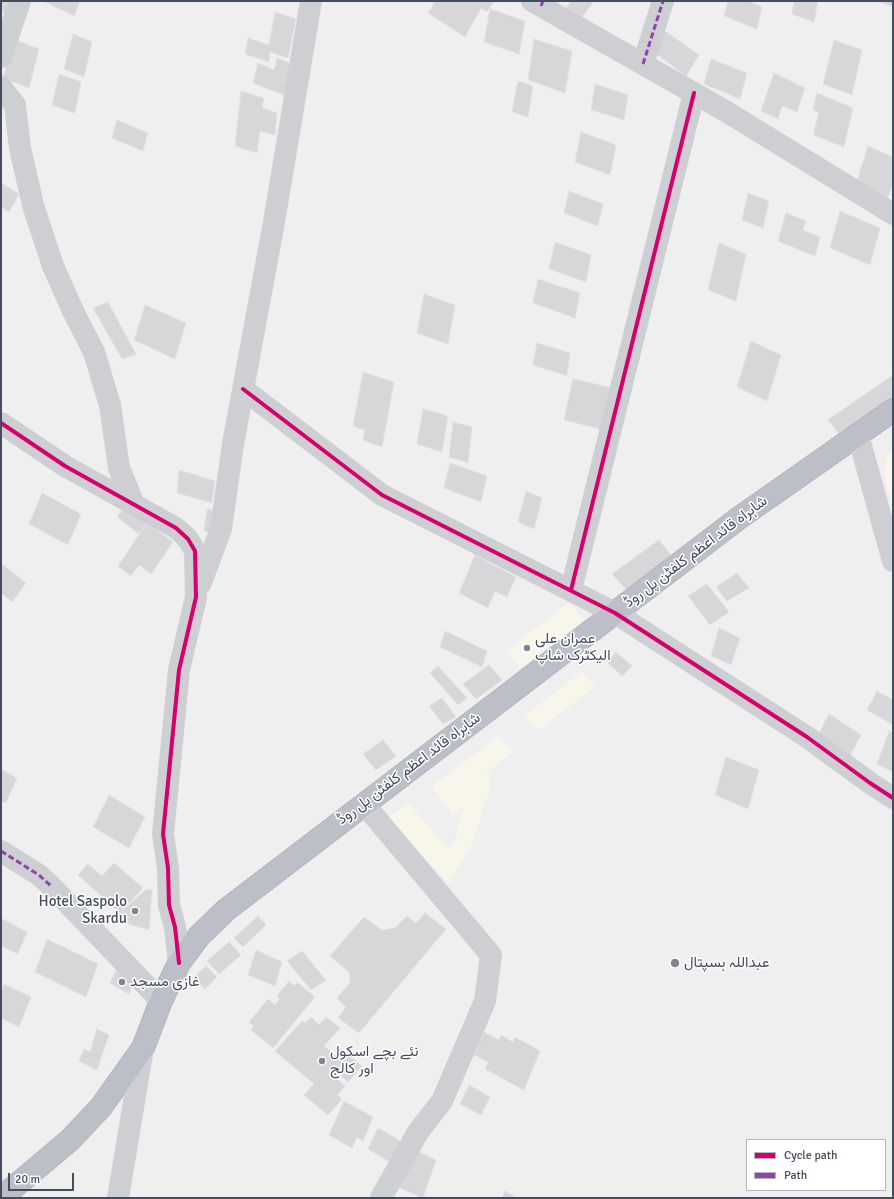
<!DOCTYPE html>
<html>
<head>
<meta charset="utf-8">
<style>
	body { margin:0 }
	#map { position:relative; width:894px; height:1199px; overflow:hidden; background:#f0efef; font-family:Signika,sans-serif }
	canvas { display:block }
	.frame { position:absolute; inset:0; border:2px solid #444d5d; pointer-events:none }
	.legend { position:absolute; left:746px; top:1139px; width:140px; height:52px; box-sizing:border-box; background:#fff; border:1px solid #b4b8be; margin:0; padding:5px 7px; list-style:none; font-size:12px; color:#444d5d }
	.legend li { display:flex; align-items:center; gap:8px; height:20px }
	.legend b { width:20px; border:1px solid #b4b8be }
	.scale { position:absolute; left:8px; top:1173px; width:66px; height:18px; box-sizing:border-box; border:2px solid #444d5d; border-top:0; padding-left:5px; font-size:12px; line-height:14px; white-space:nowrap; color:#444d5d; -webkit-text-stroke:3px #fff; paint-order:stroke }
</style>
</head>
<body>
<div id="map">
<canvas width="894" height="1199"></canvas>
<div class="frame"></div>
<ul class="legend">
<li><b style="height:5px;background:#d6006c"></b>Cycle path</li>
<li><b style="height:5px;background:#8e44ad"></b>Path</li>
</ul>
<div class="scale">20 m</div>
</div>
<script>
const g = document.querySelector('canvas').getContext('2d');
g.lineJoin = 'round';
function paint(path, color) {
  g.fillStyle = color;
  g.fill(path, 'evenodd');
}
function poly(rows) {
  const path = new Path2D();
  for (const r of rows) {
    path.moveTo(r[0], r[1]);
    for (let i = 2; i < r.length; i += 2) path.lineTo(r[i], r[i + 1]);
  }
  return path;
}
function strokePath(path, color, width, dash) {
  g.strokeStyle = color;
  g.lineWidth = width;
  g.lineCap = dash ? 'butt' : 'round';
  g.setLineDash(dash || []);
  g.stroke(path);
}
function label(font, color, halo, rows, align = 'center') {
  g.font = font + ' Signika,Vazirmatn,sans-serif';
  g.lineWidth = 3;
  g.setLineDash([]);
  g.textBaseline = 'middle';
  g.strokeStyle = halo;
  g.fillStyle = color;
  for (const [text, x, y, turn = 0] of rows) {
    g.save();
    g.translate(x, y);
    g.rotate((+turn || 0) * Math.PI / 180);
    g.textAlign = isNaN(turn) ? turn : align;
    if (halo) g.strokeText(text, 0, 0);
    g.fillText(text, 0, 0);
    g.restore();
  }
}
paint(poly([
	[892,450,893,451,893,510,885,478,885,460],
	[569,603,584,620,520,668,505,651],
	[582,672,595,687,538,730,525,715],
	[499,736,513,752,486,773,490,778,489,791,472,844,449,883,406,839,389,817,409,804,448,849,456,837,464,806,453,815,432,786]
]), '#f8f5ea');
const building = poly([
	[1,1,14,1,10,15,1,11,1,1],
	[43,1,80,1,74,16,43,1],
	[435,1,494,1,487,12,481,8,465,37,428,13,435,1],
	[571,1,594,1,578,23,563,12,571,1],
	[728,1,747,1,762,7,757,29,724,16,728,1],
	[794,1,818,1,814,22,792,14,794,1],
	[878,1,893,1,893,7,878,1],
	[490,9,525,21,519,54,484,42,490,9],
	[275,12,296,19,288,58,270,52,269,62,245,54,248,38,269,45,275,12],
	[665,31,699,55,686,76,652,51,665,31],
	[73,34,92,42,84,77,64,69,73,34],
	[13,39,39,49,29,88,3,78,13,39],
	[534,39,572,51,565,93,528,80,534,39],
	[834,40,862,50,852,95,823,84,834,40],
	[277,58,294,65,286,96,253,83,258,63,274,70,277,58],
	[711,59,747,73,740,99,704,84,711,59],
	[774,73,805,88,797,112,782,106,778,119,761,111,774,73],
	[59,74,81,82,75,113,52,105,59,74],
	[518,81,533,86,528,117,512,112,518,81],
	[595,84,628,95,624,120,591,110,595,84],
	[241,91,264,98,262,108,277,113,275,135,260,131,257,153,235,146,241,91],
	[817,93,853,108,844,147,813,135,819,112,813,110,817,93],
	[117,120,148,133,143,151,112,138,117,120],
	[581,132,616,145,610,175,575,162,581,132],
	[868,146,893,157,893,182,888,198,856,184,868,146],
	[1,183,19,194,9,212,1,207,1,183],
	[569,191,603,204,598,226,564,213,569,191],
	[748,193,769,201,763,228,742,220,748,193],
	[840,211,880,228,870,265,830,248,840,211],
	[786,213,806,221,803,230,820,237,815,256,778,241,786,213],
	[555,242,591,255,586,282,549,269,555,242],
	[719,243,746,254,736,301,708,290,719,243],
	[538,279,580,293,575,318,533,303,538,279],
	[424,294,455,305,448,344,417,333,424,294],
	[108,302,136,354,122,359,93,308,108,302],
	[145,305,186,323,175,359,134,340,145,305],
	[751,341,781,355,767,401,737,387,751,341],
	[537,343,570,353,567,376,533,365,537,343],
	[363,372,394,382,382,447,363,440,365,430,353,426,363,372],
	[893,375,893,399,840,435,828,420,893,375],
	[573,379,613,388,604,430,564,420,573,379],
	[423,409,448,416,442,452,417,444,423,409],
	[453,422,472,427,468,463,449,457,453,422],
	[450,463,487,476,481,502,444,488,450,463],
	[179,470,215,481,212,503,177,493,179,470],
	[526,491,542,498,534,529,518,522,526,491],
	[42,493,81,514,68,545,29,524,42,493],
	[124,507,147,523,139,534,117,517,124,507],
	[207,509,218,512,215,534,204,531,207,509],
	[147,523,173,542,151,574,139,565,131,576,118,566,147,523],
	[659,540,675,560,629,593,612,574,659,540],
	[475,555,516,577,507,597,495,591,488,608,459,593,475,555],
	[2,564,26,583,12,602,1,593,2,564],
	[737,573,749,588,727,601,716,587,737,573],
	[707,584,729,612,710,625,688,596,707,584],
	[719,628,740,638,731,665,711,656,719,628],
	[445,631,487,651,482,667,440,647,445,631],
	[616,652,632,666,622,676,607,662,616,652],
	[489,665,502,680,476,699,463,684,489,665],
	[438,666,467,698,458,705,430,673,438,666],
	[877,691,893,700,893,725,867,710,877,691],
	[442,698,456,717,443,724,429,706,442,698],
	[829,714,861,735,850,756,818,736,829,714],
	[889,731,893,733,893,772,877,764,889,731],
	[383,740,396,756,376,770,363,754,383,740],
	[726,757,759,770,748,809,715,795,726,757],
	[1,769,17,778,6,803,1,801,1,769],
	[109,795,145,817,129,848,93,827,109,795],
	[114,863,143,888,120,913,78,875,88,864,102,876,114,863],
	[152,889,149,930,113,919,145,890,152,889],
	[425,913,446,929,359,1033,338,1018,346,1007,337,998,350,983,349,972,330,956,364,917,382,930,395,928,407,916,416,923,425,913],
	[258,916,266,925,243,947,234,938,258,916],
	[1,918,27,932,18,954,1,946,1,918],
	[47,939,98,964,86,997,35,972,47,939],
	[229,942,241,955,219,974,207,961,229,942],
	[256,950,282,962,275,986,248,975,256,950],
	[302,951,326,980,311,990,287,961,302,951],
	[206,966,217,977,205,989,193,978,206,966],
	[116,971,134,981,129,994,110,983,116,971],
	[289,981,295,986,297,982,315,997,273,1048,251,1030,254,1026,249,1022,268,999,275,1005,280,999,277,996,289,981],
	[4,984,31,997,19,1027,1,1018,1,993,4,984],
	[311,1017,319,1025,326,1017,340,1028,324,1046,337,1057,343,1050,362,1066,348,1082,337,1072,334,1076,345,1086,337,1095,342,1099,328,1115,304,1095,314,1084,275,1051,302,1021,305,1023,311,1017],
	[97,1029,109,1035,97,1070,79,1061,84,1049,90,1052,97,1029],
	[484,1032,499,1040,501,1035,513,1042,515,1037,540,1051,524,1090,485,1069,488,1062,474,1055,484,1032],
	[469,1085,490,1097,481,1115,460,1104,469,1085],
	[344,1101,373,1117,363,1141,357,1137,352,1148,329,1135,344,1101],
	[378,1128,406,1144,396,1166,368,1149,378,1128],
	[411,1148,436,1160,423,1198,398,1187,411,1148],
	[505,1191,517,1198,502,1198,505,1191]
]);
paint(building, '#d7d6d9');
strokePath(building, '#e1e0e2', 1);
const highway = poly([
	[1,1198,70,1140,101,1107,143,1048,161,1001,179,963,199,936,226,910,739,518,893,410]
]);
strokePath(highway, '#b3b6bf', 24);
strokePath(poly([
	[532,1,727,112,893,214],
	[1,57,20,1],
	[643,64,663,1],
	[1,87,15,105,20,148,33,205,53,266,73,311,94,352,110,405,119,468,133,502],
	[243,389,382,495,615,613,807,737,870,783,893,798],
	[1,423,65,466,176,528,188,539,195,551,196,597,179,670,163,834,168,868,169,905,175,927,179,963],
	[858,435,893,561],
	[200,585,221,529,233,444,274,222,311,1],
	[571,590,694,93],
	[364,804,491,955,485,1001,442,1101,418,1132,381,1198],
	[1,851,39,875,51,886,161,1001],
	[118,1198,143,1048]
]), '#cdcfd3', 22);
strokePath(highway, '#bcbfc7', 22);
strokePath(poly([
	[541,6,543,1],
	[643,64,663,1],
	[1,851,39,875,51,886]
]), '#8e44ad', 3, [6, 3]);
strokePath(poly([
	[243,389,382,495,615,613,807,737,870,783,893,798],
	[1,423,65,466,176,528,188,539,195,551,196,597,179,670,163,834,168,868,169,905,175,927,179,963],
	[571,590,694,93]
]), '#d6006c', 4);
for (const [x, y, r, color] of [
	[527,648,4,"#808690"],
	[135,911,4,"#808690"],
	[675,963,5,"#808690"],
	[122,982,4,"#808690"],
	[322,1061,4,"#808690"]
]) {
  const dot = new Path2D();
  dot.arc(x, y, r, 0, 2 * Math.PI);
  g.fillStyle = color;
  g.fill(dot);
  strokePath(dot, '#fff', 1.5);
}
label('15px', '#444d5d', '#fff', [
	["شاہراہ قائد اعظم کلفٹن پل روڈ",696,552,-37],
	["شاہراہ قائد اعظم کلفٹن پل روڈ",409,769,-37]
]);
label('15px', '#444d5d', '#fff', [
	["عمران علی",535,639],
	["الیکٹرک شاپ",535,656],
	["Hotel Saspolo",127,902,"right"],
	["Skardu",127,919,"right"],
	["عبداللہ ہسپتال",684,963],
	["غازی مسجد",130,982],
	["نئے بچے اسکول",330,1052],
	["اور کالج",330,1069]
], 'left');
</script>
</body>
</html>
